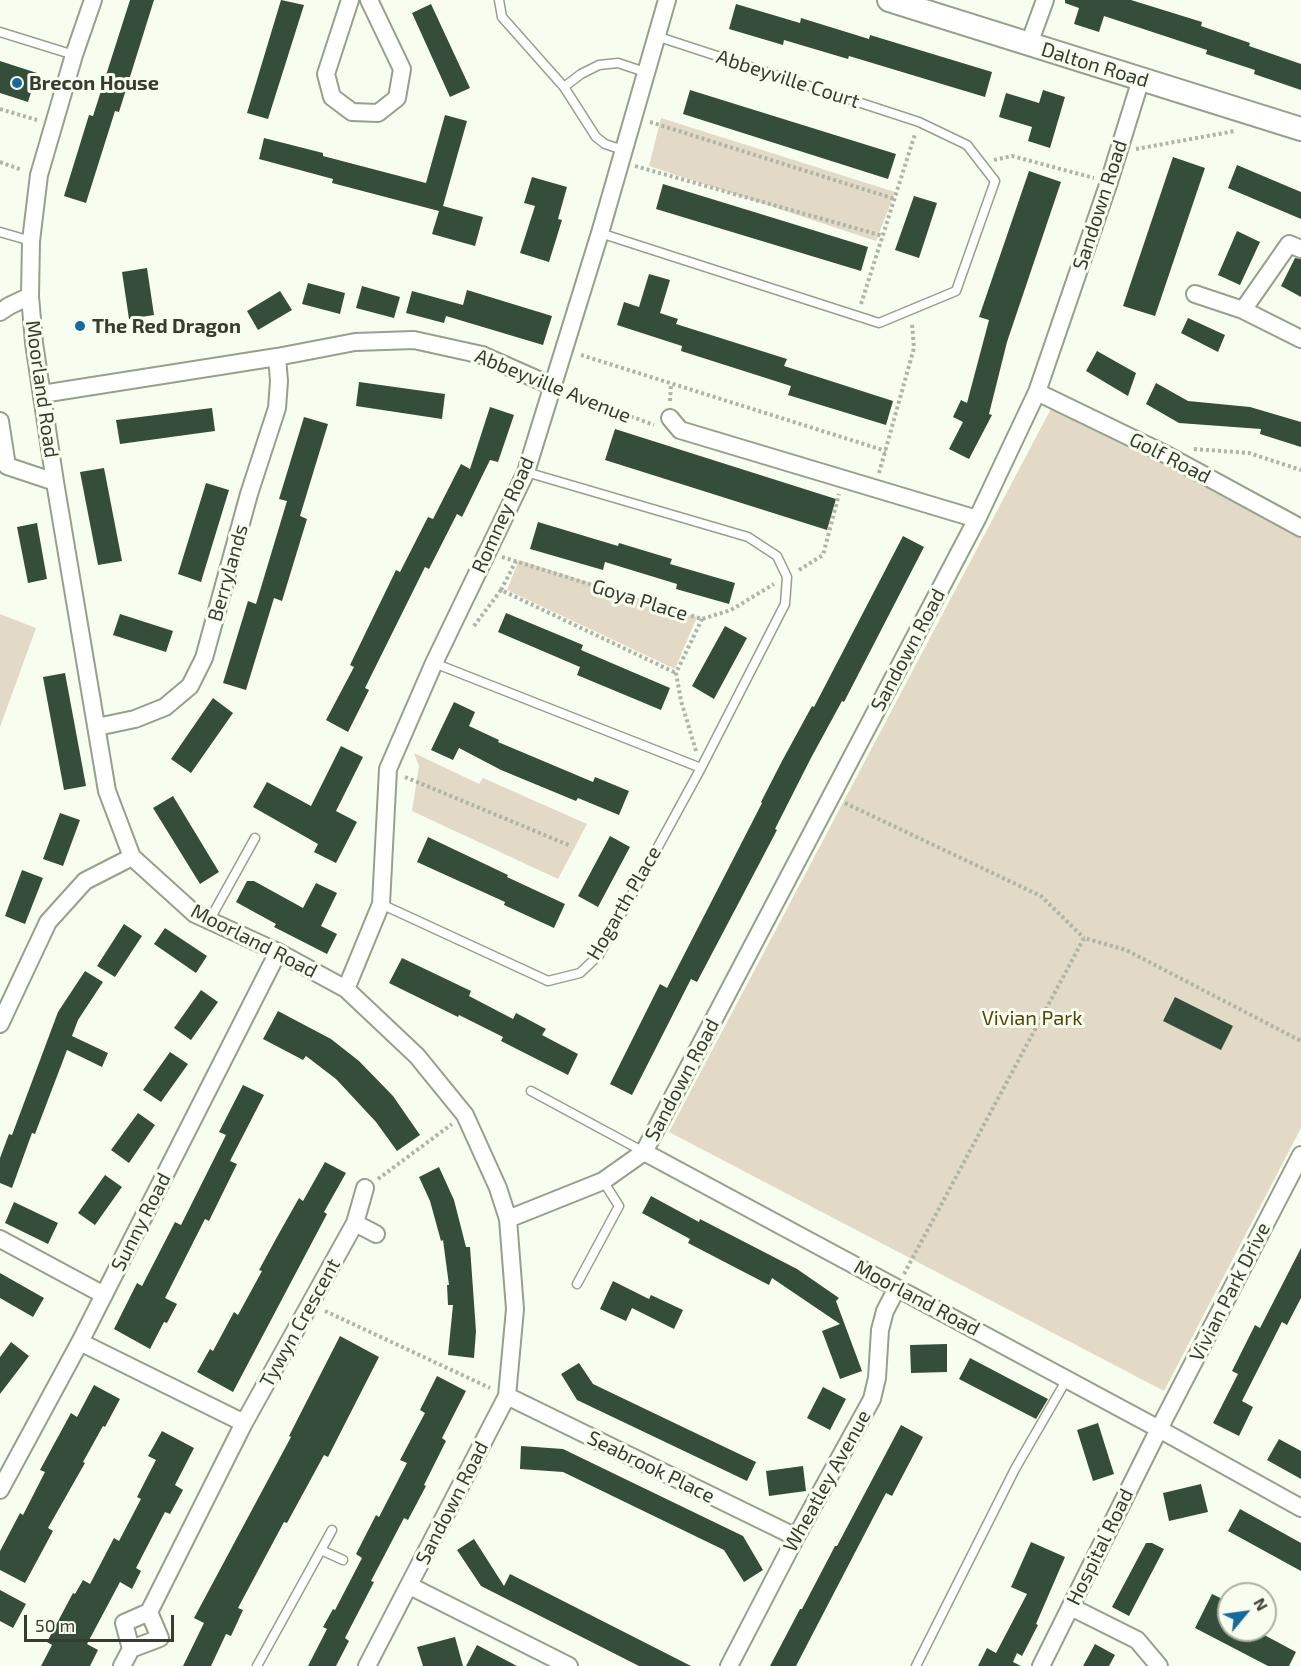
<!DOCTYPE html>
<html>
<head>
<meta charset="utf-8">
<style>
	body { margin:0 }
	#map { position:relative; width:1301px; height:1666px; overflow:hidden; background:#f7feef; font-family:"Exo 2",sans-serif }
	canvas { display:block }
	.north { position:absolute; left:1217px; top:1582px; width:60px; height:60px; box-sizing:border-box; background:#f7feef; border:2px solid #aab0a3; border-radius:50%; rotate:61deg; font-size:16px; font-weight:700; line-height:24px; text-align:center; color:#373c32 }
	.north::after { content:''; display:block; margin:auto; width:21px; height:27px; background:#166a9b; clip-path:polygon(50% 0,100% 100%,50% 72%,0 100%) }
	.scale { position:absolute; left:24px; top:1615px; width:150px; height:27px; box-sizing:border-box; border:3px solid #373c32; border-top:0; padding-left:8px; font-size:18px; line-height:21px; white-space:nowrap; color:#373c32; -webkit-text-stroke:4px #f7feef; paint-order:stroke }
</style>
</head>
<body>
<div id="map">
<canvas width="1301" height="1666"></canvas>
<div class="north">N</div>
<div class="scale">50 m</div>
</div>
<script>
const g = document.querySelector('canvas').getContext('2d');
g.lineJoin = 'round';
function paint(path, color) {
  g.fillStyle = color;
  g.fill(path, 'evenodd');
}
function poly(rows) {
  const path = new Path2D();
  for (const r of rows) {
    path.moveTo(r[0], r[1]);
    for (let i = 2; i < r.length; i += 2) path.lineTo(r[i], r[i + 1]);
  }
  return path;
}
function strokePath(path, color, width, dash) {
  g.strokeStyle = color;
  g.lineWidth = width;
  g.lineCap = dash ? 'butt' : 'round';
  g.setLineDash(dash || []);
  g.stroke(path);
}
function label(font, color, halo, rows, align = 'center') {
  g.font = font + ' "Exo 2",sans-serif';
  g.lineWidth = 6;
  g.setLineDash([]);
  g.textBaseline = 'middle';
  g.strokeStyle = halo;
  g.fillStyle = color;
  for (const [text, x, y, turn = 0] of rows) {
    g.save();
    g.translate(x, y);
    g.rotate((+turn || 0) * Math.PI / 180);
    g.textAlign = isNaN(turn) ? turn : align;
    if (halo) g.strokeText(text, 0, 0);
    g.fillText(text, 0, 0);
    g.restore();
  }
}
paint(poly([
	[661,118,895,192,876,241,649,166],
	[1053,405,1301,538,1301,1128,1164,1391,669,1132],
	[519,560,697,617,675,669,507,590],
	[0,614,36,628,0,727],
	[414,753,479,784,483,778,587,824,558,879,412,811,419,766]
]), '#e2d9c6');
paint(poly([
	[130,0,154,0,119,112,115,111,86,203,64,196,89,115,93,116],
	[281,0,304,5,268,119,247,113],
	[1065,0,1131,0,1202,22,1201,26,1250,43,1249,46,1301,64,1301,90,1254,74,1255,70,1206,54,1207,50,1104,16,1099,32,1074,24,1079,8,1065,3],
	[431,4,470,88,450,97,412,13],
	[736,4,800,23,801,18,869,39,870,35,992,72,985,97,849,56,848,59,784,40,783,45,729,29],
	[0,61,37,73,28,102,0,93],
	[690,90,896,154,888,179,683,114],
	[1043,90,1065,97,1050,148,1028,141,1032,127,999,117,1006,93,1039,103],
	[445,115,467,121,443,206,483,217,475,246,432,234,439,211,332,183,333,179,259,159,264,138,323,153,323,156,426,183],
	[1173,157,1205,168,1155,316,1123,306],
	[1237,165,1301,192,1301,219,1228,188],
	[1029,171,1061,182,1007,342,989,414,992,415,969,459,949,449,963,422,953,417,961,400,967,403,989,320,979,317],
	[532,177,567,187,558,219,562,220,549,262,520,253,535,206,524,203],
	[663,184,868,247,861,271,656,209],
	[914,196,937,203,919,258,895,250],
	[1237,231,1260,242,1240,285,1218,275],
	[1295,258,1301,259,1301,297,1281,286],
	[147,268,154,315,129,319,122,272],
	[649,274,670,280,660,313,678,319,676,324,787,359,784,366,893,401,886,425,788,395,791,386,681,351,682,346,617,325,624,302,639,307],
	[308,283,345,293,340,314,302,304],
	[362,286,400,297,394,318,356,308],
	[467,290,552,316,543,345,446,316,444,323,406,313,412,291,463,305],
	[280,291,292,310,258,330,247,311],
	[1188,318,1225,335,1218,352,1181,333],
	[1097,351,1136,373,1128,396,1086,371],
	[359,382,445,394,442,419,356,406],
	[1156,383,1188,401,1250,407,1301,422,1301,447,1260,434,1261,429,1179,423,1146,404],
	[490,407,514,415,498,462,490,460,462,517,457,514,429,569,425,567,365,688,369,690,348,732,326,720,354,667,350,665,396,570,400,572,428,517,433,519,461,464,470,469],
	[212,408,215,431,120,444,116,420],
	[304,417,328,424,300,516,307,519,282,601,274,598,246,690,223,683,248,601,256,604,287,501,279,499],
	[615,429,836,499,827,530,605,460],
	[104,468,122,561,98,565,80,472],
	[206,483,229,490,201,582,178,574],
	[538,522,618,546,619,543,672,559,670,564,735,583,729,604,676,589,677,584,605,562,603,570,530,549],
	[37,523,47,579,28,583,17,527],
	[903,536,924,547,844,702,842,701,811,758,775,829,777,830,697,982,691,979,632,1095,610,1084,660,984,667,988,762,803,761,802,782,761,812,706,814,707],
	[506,613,583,645,581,650,670,688,661,710,577,675,580,667,498,632],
	[120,614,173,631,166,652,113,635],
	[725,626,747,638,714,699,692,686],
	[65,673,86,786,64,790,43,677],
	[213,698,233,713,191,773,171,759],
	[454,702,475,712,469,726,499,740,498,742,593,782,595,777,629,791,619,815,578,798,576,801,501,770,459,748,453,760,431,750],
	[341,746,363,757,336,811,357,822,336,863,314,852,318,844,253,807,267,782,311,806],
	[173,796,219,872,200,884,153,808],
	[60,813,80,820,63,866,43,859],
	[610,836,630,847,598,907,578,896],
	[428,837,508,875,507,877,565,904,554,928,504,905,505,902,417,862],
	[22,870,43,878,25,924,5,916],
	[247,881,254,881,303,908,316,883,337,893,321,926,337,934,327,954,274,927,276,924,236,902],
	[124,924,142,936,115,977,97,966],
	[165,928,207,956,196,973,154,944],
	[402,958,471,991,469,996,513,1019,516,1013,546,1029,542,1035,578,1054,568,1075,501,1041,503,1037,459,1015,458,1017,389,983],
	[85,971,103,982,78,1020,72,1036,108,1053,102,1067,67,1050,35,1134,32,1133,12,1188,0,1183,0,1158,9,1134,12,1135,58,1012],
	[201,990,218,1002,191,1040,174,1028],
	[1175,997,1233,1026,1221,1050,1163,1021],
	[278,1011,331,1039,359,1061,393,1096,420,1135,397,1151,376,1122,336,1079,306,1056,303,1060,263,1039],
	[170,1052,188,1064,161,1102,143,1090],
	[243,1085,264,1095,230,1161,237,1164,209,1221,205,1219,165,1298,177,1304,167,1323,164,1322,150,1349,114,1329,137,1283,142,1286,175,1222,181,1225,226,1135,219,1132],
	[138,1113,155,1125,129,1163,111,1150],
	[325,1162,346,1173,324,1212,327,1214,233,1392,197,1372,210,1349,213,1351,234,1312,238,1315,262,1271,259,1270,277,1237,299,1198,303,1201],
	[439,1167,454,1200,466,1247,470,1247,476,1331,474,1358,448,1355,453,1305,448,1305,447,1285,449,1285,443,1240,441,1241,430,1201,419,1177],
	[105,1175,122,1187,95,1225,78,1213],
	[651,1196,699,1222,700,1219,797,1269,839,1298,836,1301,862,1371,840,1379,822,1331,840,1324,772,1278,769,1285,688,1243,690,1239,642,1213],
	[14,1202,58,1223,48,1244,5,1223],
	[1301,1248,1301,1298,1287,1325,1282,1322,1242,1401,1253,1407,1239,1436,1213,1423,1238,1374,1232,1371,1255,1325,1260,1328],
	[0,1273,44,1298,33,1317,0,1298],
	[613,1281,649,1299,651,1295,683,1310,674,1329,632,1308,626,1321,600,1309],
	[340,1336,379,1357,328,1457,324,1455,287,1523,284,1522,238,1608,243,1610,231,1636,226,1634,211,1666,183,1666,204,1623,194,1618,291,1437,289,1436],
	[11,1342,29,1356,0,1394,0,1357],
	[947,1344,947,1372,911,1373,910,1345],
	[970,1358,1048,1399,1036,1419,959,1379],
	[579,1363,593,1384,756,1462,747,1481,577,1400,561,1374],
	[437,1376,466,1391,442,1438,446,1441,424,1485,426,1486,408,1520,404,1518,371,1581,374,1582,345,1638,349,1641,336,1666,308,1666,327,1629,323,1627,333,1609,335,1610,362,1558,356,1554,376,1515,379,1517,407,1463,400,1460,425,1413,420,1410],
	[94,1385,120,1399,105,1427,103,1426,83,1462,85,1463,48,1528,53,1531,25,1583,0,1570,0,1551,20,1513,23,1515,45,1472,40,1470,53,1446,71,1413,77,1417],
	[823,1387,846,1399,830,1430,807,1418],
	[1098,1423,1114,1474,1093,1481,1077,1430],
	[901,1425,923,1437,892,1496,886,1493,796,1666,770,1666,800,1609,802,1609,835,1546,837,1546],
	[162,1431,194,1448,175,1485,183,1490,170,1514,165,1512,136,1568,141,1571,132,1589,120,1582,87,1644,98,1650,90,1666,41,1666,52,1645,47,1642,73,1593,75,1594,83,1580,90,1584,114,1538,119,1541,141,1499,137,1497,156,1460,148,1456],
	[1279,1439,1301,1451,1301,1479,1267,1460],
	[521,1446,563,1449,743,1536,763,1570,744,1582,724,1550,563,1472,520,1469],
	[803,1466,806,1491,769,1496,766,1471],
	[1201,1484,1208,1512,1169,1521,1163,1493],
	[1240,1509,1301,1543,1301,1571,1228,1531],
	[474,1539,504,1586,510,1574,691,1666,639,1666,481,1586,457,1550],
	[1031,1542,1065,1557,1036,1624,1038,1625,1022,1656,1017,1653,1013,1662,1021,1666,978,1666,987,1648,996,1653,1027,1594,1011,1587],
	[1146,1543,1152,1543,1164,1549,1129,1616,1112,1607],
	[0,1590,26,1604,13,1628,0,1621],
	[1212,1594,1229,1602,1229,1630,1255,1630,1296,1652,1289,1666,1268,1666,1195,1628],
	[455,1637,463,1666,423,1666,417,1647],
	[1095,1644,1115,1655,1109,1666,1083,1666],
	[477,1645,517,1666,466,1666]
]), '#354e3c');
const lane = poly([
	[499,0,502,17,564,87,596,137,605,144,623,150],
	[0,32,74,55],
	[564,87,581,74,599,65,618,63,645,72],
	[0,232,31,241],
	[600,233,879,323,956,291,995,181,967,145,919,122,656,36],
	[434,663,701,768],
	[381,904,548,981,580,973,599,955,701,768,785,604,787,577,777,556,748,537,526,472],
	[209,921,255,838],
	[531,1091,644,1152],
	[577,1284,619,1206,603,1181],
	[321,1550,343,1560],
	[257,1666,332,1530],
	[916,1666,1015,1469,1067,1379]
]);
const street = poly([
	[93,0,74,55,39,175,31,241,30,296,34,343,55,482,107,791,132,857,195,914,278,952,346,989,417,1056,465,1115,498,1188,508,1219,515,1309,507,1396,367,1666],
	[350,0,326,74,332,97,352,112,378,113,397,98,402,69,369,0],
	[1029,44,1045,0],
	[1301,249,1289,244,1243,310,1301,339],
	[1195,294,1243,310],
	[0,312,9,306,30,296],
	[1037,392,1165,454,1301,528],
	[42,394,277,357,355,342,414,340,482,355,552,386],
	[670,418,680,430,977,519],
	[0,421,7,466,55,482],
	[97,727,135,719,165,707,190,686,204,658,249,494,277,408,279,381,277,357],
	[346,989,381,904,388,769,434,663,526,472,600,233,667,0],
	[0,1024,48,922,85,881,132,857],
	[644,1152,1159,1429,1301,1508],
	[508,1219,603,1181,644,1152,977,519,1037,392,1109,182,1141,79],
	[355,1223,376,1234],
	[0,1239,104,1295],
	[80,1342,244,1423],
	[507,1396,796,1537],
	[0,1490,80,1342,278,952],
	[410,1586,569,1666],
	[1071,1607,1137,1640,1159,1666],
	[131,1649,124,1623,149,1612,244,1423,355,1223,365,1188],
	[131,1649,160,1638,149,1612],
	[122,1666,131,1649],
	[729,1666,796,1537,872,1399,877,1378,880,1330,885,1311,897,1288],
	[1041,1666,1159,1429,1301,1155]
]);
const secondary = poly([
	[889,0,1301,129]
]);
strokePath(lane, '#95a18a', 11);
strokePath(street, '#95a18a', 20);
strokePath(secondary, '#95a18a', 26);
strokePath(poly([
	[0,109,37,120],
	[650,122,895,199],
	[1136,149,1235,131],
	[994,160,1012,156,1094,178],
	[0,162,22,170],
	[635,166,883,236],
	[861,304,915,134],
	[581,355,886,451],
	[569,393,654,425],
	[670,401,671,384],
	[1194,449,1249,453,1301,470],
	[879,473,914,348,912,324],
	[502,557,702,619,731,610,774,584],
	[799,570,823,555,839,494],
	[501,590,516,561],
	[474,626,501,590,676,673],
	[696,751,681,701,676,673,702,619],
	[405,777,571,846],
	[845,803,1041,896,1084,938],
	[378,1179,452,1124],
	[904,1274,1084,938,1126,950,1301,1041],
	[325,1311,490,1388]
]), '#aeb4a7', 4, [3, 3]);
strokePath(lane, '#fff', 8);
strokePath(street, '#fff', 16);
strokePath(secondary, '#fff', 22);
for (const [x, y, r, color] of [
	[17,83,6,"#166a9b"],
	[80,326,6,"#166a9b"]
]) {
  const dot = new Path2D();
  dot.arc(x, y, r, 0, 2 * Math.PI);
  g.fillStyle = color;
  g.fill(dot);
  strokePath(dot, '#f7feef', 2);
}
label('20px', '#373c32', '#f7feef', [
	["Dalton Road",1095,65,17],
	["Abbeyville Court",788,79,18],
	["Sandown Road",1100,205,-72],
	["Abbeyville Avenue",553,386,22],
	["Moorland Road",42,389,82],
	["Golf Road",1170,458,27],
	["Romney Road",503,515,-66],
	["Berrylands",228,573,-74],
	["Goya Place",640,600,17],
	["Sandown Road",908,650,-62],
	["Hogarth Place",624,903,-60],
	["Moorland Road",254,941,27],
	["Sandown Road",682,1080,-62],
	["Sunny Road",141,1222,-63],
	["Vivian Park Drive",1230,1292,-63],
	["Moorland Road",917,1298,28],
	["Tywyn Crescent",300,1323,-61],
	["Seabrook Place",651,1467,26],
	["Wheatley Avenue",827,1481,-61],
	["Sandown Road",452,1503,-63],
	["Hospital Road",1100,1547,-64]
]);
label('bold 20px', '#373c32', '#f7feef', [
	["Brecon House",29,83],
	["The Red Dragon",92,326]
], 'left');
label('20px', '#57410a', '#f7feef', [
	["Vivian Park",1032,1018]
]);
</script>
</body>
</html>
